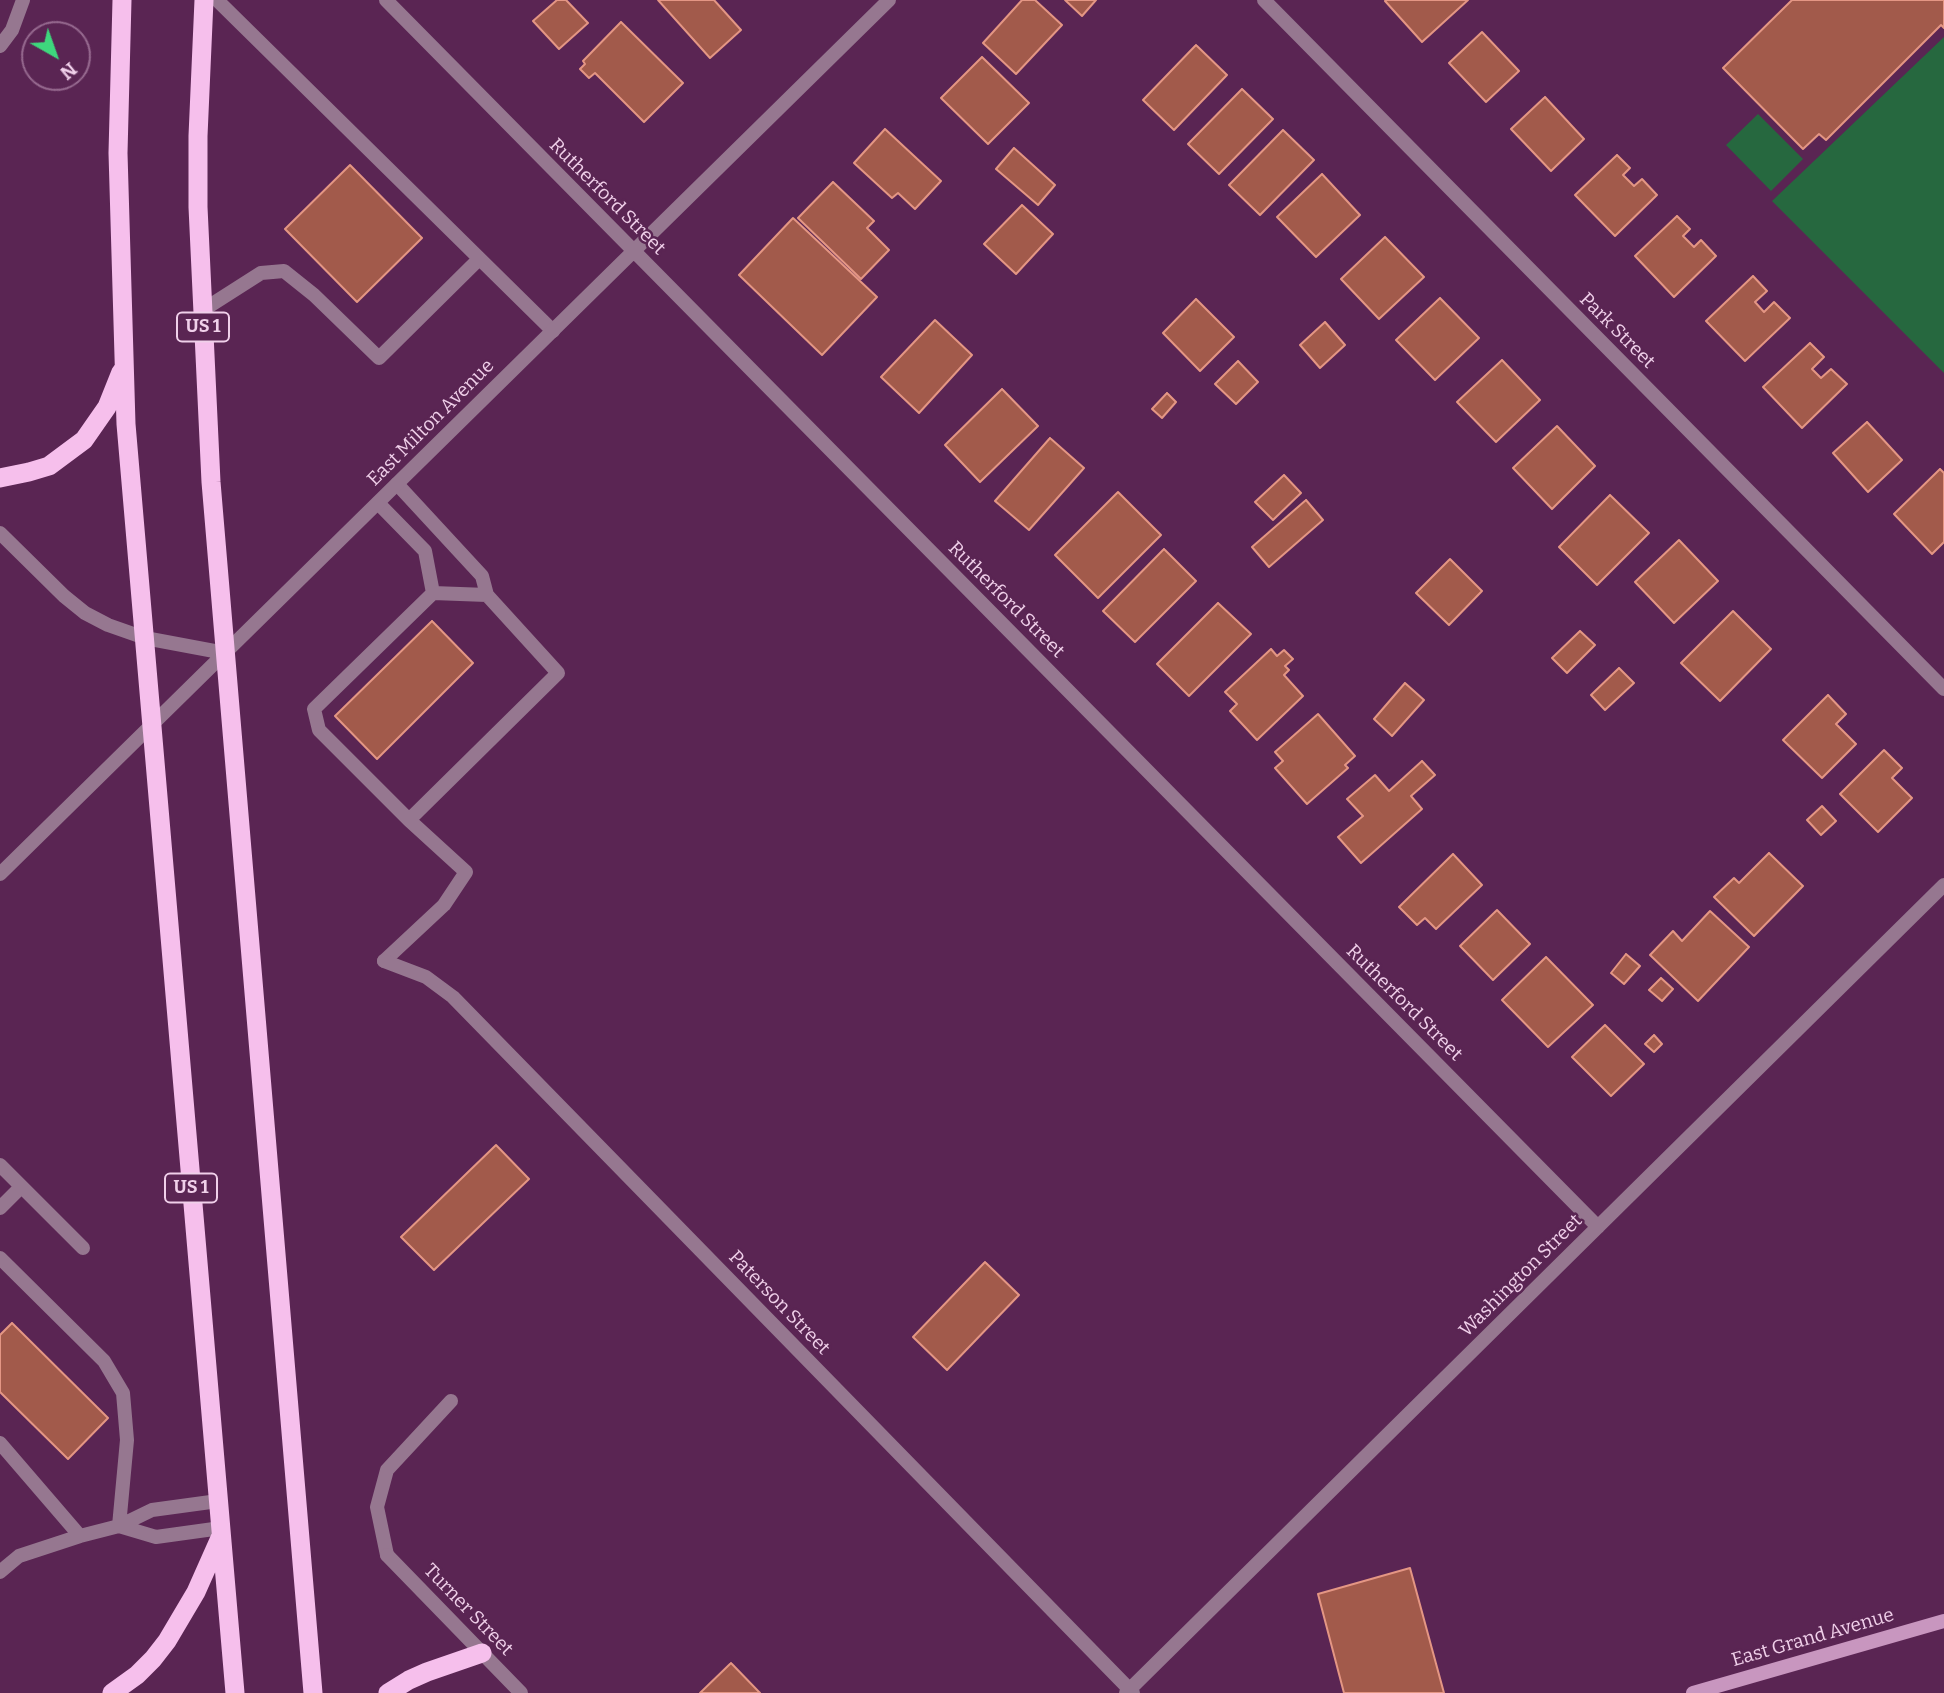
<!DOCTYPE html>
<html>
<head>
<meta charset="utf-8">
<style>
	body { margin:0 }
	#map { position:relative; width:1944px; height:1693px; overflow:hidden; background:#5a2553; font-family:Bitter,serif }
	canvas { display:block }
	.north { position:absolute; left:21px; top:21px; width:70px; height:70px; box-sizing:border-box; background:#5a2553; border:2px solid #96698f; border-radius:50%; rotate:140deg; font-size:19px; font-weight:700; line-height:28px; text-align:center; color:#f0d0ea }
	.north::after { content:''; display:block; margin:auto; width:24px; height:32px; background:#3ed77d; clip-path:polygon(50% 0,100% 100%,50% 72%,0 100%) }
</style>
</head>
<body>
<div id="map">
<canvas width="1944" height="1693"></canvas>
<div class="north">N</div>
</div>
<script>
const g = document.querySelector('canvas').getContext('2d');
g.lineJoin = 'round';
function paint(path, color) {
  g.fillStyle = color;
  g.fill(path, 'evenodd');
}
function poly(rows) {
  const path = new Path2D();
  for (const r of rows) {
    path.moveTo(r[0], r[1]);
    for (let i = 2; i < r.length; i += 2) path.lineTo(r[i], r[i + 1]);
  }
  return path;
}
function strokePath(path, color, width, dash) {
  g.strokeStyle = color;
  g.lineWidth = width;
  g.lineCap = dash ? 'butt' : 'round';
  g.setLineDash(dash || []);
  g.stroke(path);
}
function label(font, color, halo, rows, align = 'center') {
  g.font = font + ' Bitter,serif';
  g.lineWidth = 5;
  g.setLineDash([]);
  g.textBaseline = 'middle';
  g.strokeStyle = halo;
  g.fillStyle = color;
  for (const [text, x, y, turn = 0] of rows) {
    g.save();
    g.translate(x, y);
    g.rotate((+turn || 0) * Math.PI / 180);
    g.textAlign = isNaN(turn) ? turn : align;
    if (halo) g.strokeText(text, 0, 0);
    g.fillText(text, 0, 0);
    g.restore();
  }
}
paint(poly([
	[1944,37,1944,373,1772,201],
	[1758,114,1803,159,1771,191,1726,145]
]), '#26683f');
const building = poly([
	[557,0,566,0,588,23,559,49,533,21,557,0],
	[658,0,714,0,741,30,710,58,658,0],
	[1022,0,1035,0,1062,25,1016,74,983,43,1022,0],
	[1065,0,1096,0,1082,16,1065,0],
	[1387,0,1468,0,1422,42,1385,1,1387,0],
	[1792,0,1944,0,1944,28,1941,25,1826,140,1819,134,1803,149,1723,68,1792,0],
	[621,22,683,83,644,122,595,73,589,78,580,69,585,64,583,61,621,22],
	[1482,32,1519,71,1486,102,1449,63,1482,32],
	[1196,45,1227,75,1174,130,1143,100,1196,45],
	[982,57,1029,103,988,144,941,98,982,57],
	[1242,89,1273,119,1219,174,1188,144,1242,89],
	[1545,97,1584,139,1551,171,1511,129,1545,97],
	[885,129,941,181,915,209,898,193,892,198,854,163,885,129],
	[1283,130,1314,160,1260,215,1229,185,1283,130],
	[1014,148,1055,185,1038,205,996,169,1014,148],
	[1617,155,1630,168,1623,175,1634,186,1642,179,1657,195,1615,236,1575,195,1617,155],
	[350,165,422,238,357,302,285,229,350,165],
	[1322,174,1360,215,1316,257,1277,217,1322,174],
	[833,182,874,221,867,228,889,250,861,279,798,218,833,182],
	[1022,205,1053,234,1016,274,984,244,1022,205],
	[1677,216,1690,229,1683,236,1694,247,1701,240,1716,256,1674,297,1635,256,1677,216],
	[793,218,877,297,822,355,739,275,793,218],
	[1385,237,1424,277,1379,319,1341,279,1385,237],
	[1753,276,1767,291,1755,302,1764,312,1774,302,1790,318,1745,361,1706,321,1753,276],
	[1440,298,1479,338,1435,380,1396,340,1440,298],
	[1196,299,1234,337,1200,371,1163,333,1196,299],
	[935,320,972,355,919,413,881,377,935,320],
	[1325,322,1345,345,1320,368,1300,345,1325,322],
	[1810,343,1824,357,1812,369,1821,378,1831,369,1847,384,1802,428,1763,387,1810,343],
	[1502,360,1540,400,1496,442,1457,402,1502,360],
	[1238,361,1258,382,1236,404,1215,384,1238,361],
	[1002,389,1038,426,980,482,945,445,1002,389],
	[1167,393,1176,402,1162,418,1152,409,1167,393],
	[1867,422,1902,460,1868,492,1833,453,1867,422],
	[1557,426,1595,466,1552,509,1513,468,1557,426],
	[1050,438,1084,468,1029,530,995,501,1050,438],
	[1940,469,1944,473,1944,542,1932,554,1894,514,1940,469],
	[1284,475,1301,493,1273,520,1255,502,1284,475],
	[1118,492,1161,535,1098,598,1055,555,1118,492],
	[1610,495,1649,533,1597,585,1559,547,1610,495],
	[1306,500,1323,520,1269,567,1252,547,1306,500],
	[1679,540,1718,581,1674,623,1635,582,1679,540],
	[1164,549,1196,581,1135,642,1103,611,1164,549],
	[1450,559,1482,591,1449,625,1416,593,1450,559],
	[1218,603,1251,634,1189,696,1157,664,1218,603],
	[1733,611,1771,649,1720,701,1681,663,1733,611],
	[432,621,473,663,377,759,335,716,432,621],
	[1580,631,1595,645,1567,673,1552,658,1580,631],
	[1271,649,1277,656,1284,650,1293,659,1285,666,1289,670,1284,675,1303,696,1257,740,1230,711,1237,704,1225,692,1271,649],
	[1619,668,1634,683,1605,710,1591,695,1619,668],
	[1405,683,1424,700,1392,736,1374,719,1405,683],
	[1828,695,1846,714,1836,724,1856,744,1822,778,1783,740,1828,695],
	[1318,714,1355,756,1345,765,1348,768,1307,804,1275,768,1283,761,1275,752,1318,714],
	[1884,750,1902,768,1892,778,1912,798,1878,832,1840,794,1884,750],
	[1422,761,1435,775,1411,796,1422,809,1361,863,1338,837,1363,816,1347,799,1375,775,1389,791,1422,761],
	[1822,806,1836,821,1821,835,1807,820,1822,806],
	[1769,853,1803,886,1754,936,1714,897,1734,878,1739,883,1769,853],
	[1453,854,1482,885,1436,929,1425,918,1417,925,1399,907,1453,854],
	[1497,910,1530,944,1493,980,1460,946,1497,910],
	[1710,911,1749,947,1698,1001,1650,955,1673,931,1682,941,1710,911],
	[1626,954,1640,966,1624,984,1611,973,1626,954],
	[1546,957,1593,1005,1548,1047,1502,1000,1546,957],
	[1661,978,1673,989,1662,1001,1649,990,1661,978],
	[1605,1025,1644,1064,1611,1096,1572,1057,1605,1025],
	[1654,1035,1662,1044,1654,1052,1645,1044,1654,1035],
	[496,1145,529,1179,434,1270,401,1237,496,1145],
	[985,1262,1019,1295,947,1370,913,1337,985,1262],
	[12,1323,108,1418,68,1459,0,1392,0,1335,12,1323],
	[1410,1568,1444,1693,1344,1693,1318,1594,1410,1568],
	[731,1663,760,1693,700,1693,731,1663]
]);
paint(building, '#a25a4b');
strokePath(building, '#e49684', 2);
strokePath(poly([
	[217,0,553,331],
	[0,46,12,30,23,0],
	[203,310,261,273,284,271,314,295,379,358,479,259],
	[378,503,425,551,433,593],
	[409,820,319,730,314,709,433,593,487,595],
	[384,961,444,905,466,872,409,820,558,673,487,595,482,576,397,484],
	[0,1208,21,1187],
	[0,1258,104,1361,123,1393,127,1440,119,1526],
	[0,1443,80,1536],
	[119,1526,156,1537,221,1528],
	[387,1555,377,1507,387,1470,451,1401],
	[0,1572,19,1556,80,1536,119,1526,152,1510,218,1501]
]), '#967790', 14);
strokePath(poly([
	[386,0,1598,1227],
	[1264,0,1944,689],
	[0,533,64,596,85,613,108,625,145,638,225,653],
	[0,874,889,0],
	[384,961,426,977,453,997,1133,1693],
	[0,1165,83,1248],
	[387,1555,521,1693],
	[1126,1693,1944,885]
]), '#967790', 14);
strokePath(poly([
	[1693,1693,1944,1621]
]), '#c896bf', 14);
strokePath(poly([
	[122,0,118,153,126,424,235,1693],
	[204,0,198,136,198,207,211,482,313,1693],
	[0,478,29,472,49,466,84,440,107,407,121,372],
	[112,1693,137,1675,153,1659,167,1641,196,1592,220,1538],
	[388,1693,409,1680,427,1672,482,1653]
]), '#f6bfec', 19);
for (const [x, y, w] of [
	[203,327,52],
	[191,1188,52]
]) {
  const box = new Path2D();
  box.roundRect(x - w / 2, y - 14.5, w, 29, 5);
  g.fillStyle = '#5a2553';
  g.fill(box);
  strokePath(box, '#f0d0ea', 2);
}
label('bold 18px', '#f0d0ea', null, [
	["US 1",203,327],
	["US 1",191,1188]
]);
label('19px', '#f0d0ea', '#5a2553', [
	["Rutherford Street",607,197,45],
	["Park Street",1617,331,45],
	["East Milton Avenue",431,423,-45],
	["Rutherford Street",1006,600,45],
	["Rutherford Street",1404,1003,45],
	["Washington Street",1521,1276,-45],
	["Paterson Street",779,1303,46],
	["Turner Street",468,1610,46],
	["East Grand Avenue",1813,1638,-16]
]);
</script>
</body>
</html>
